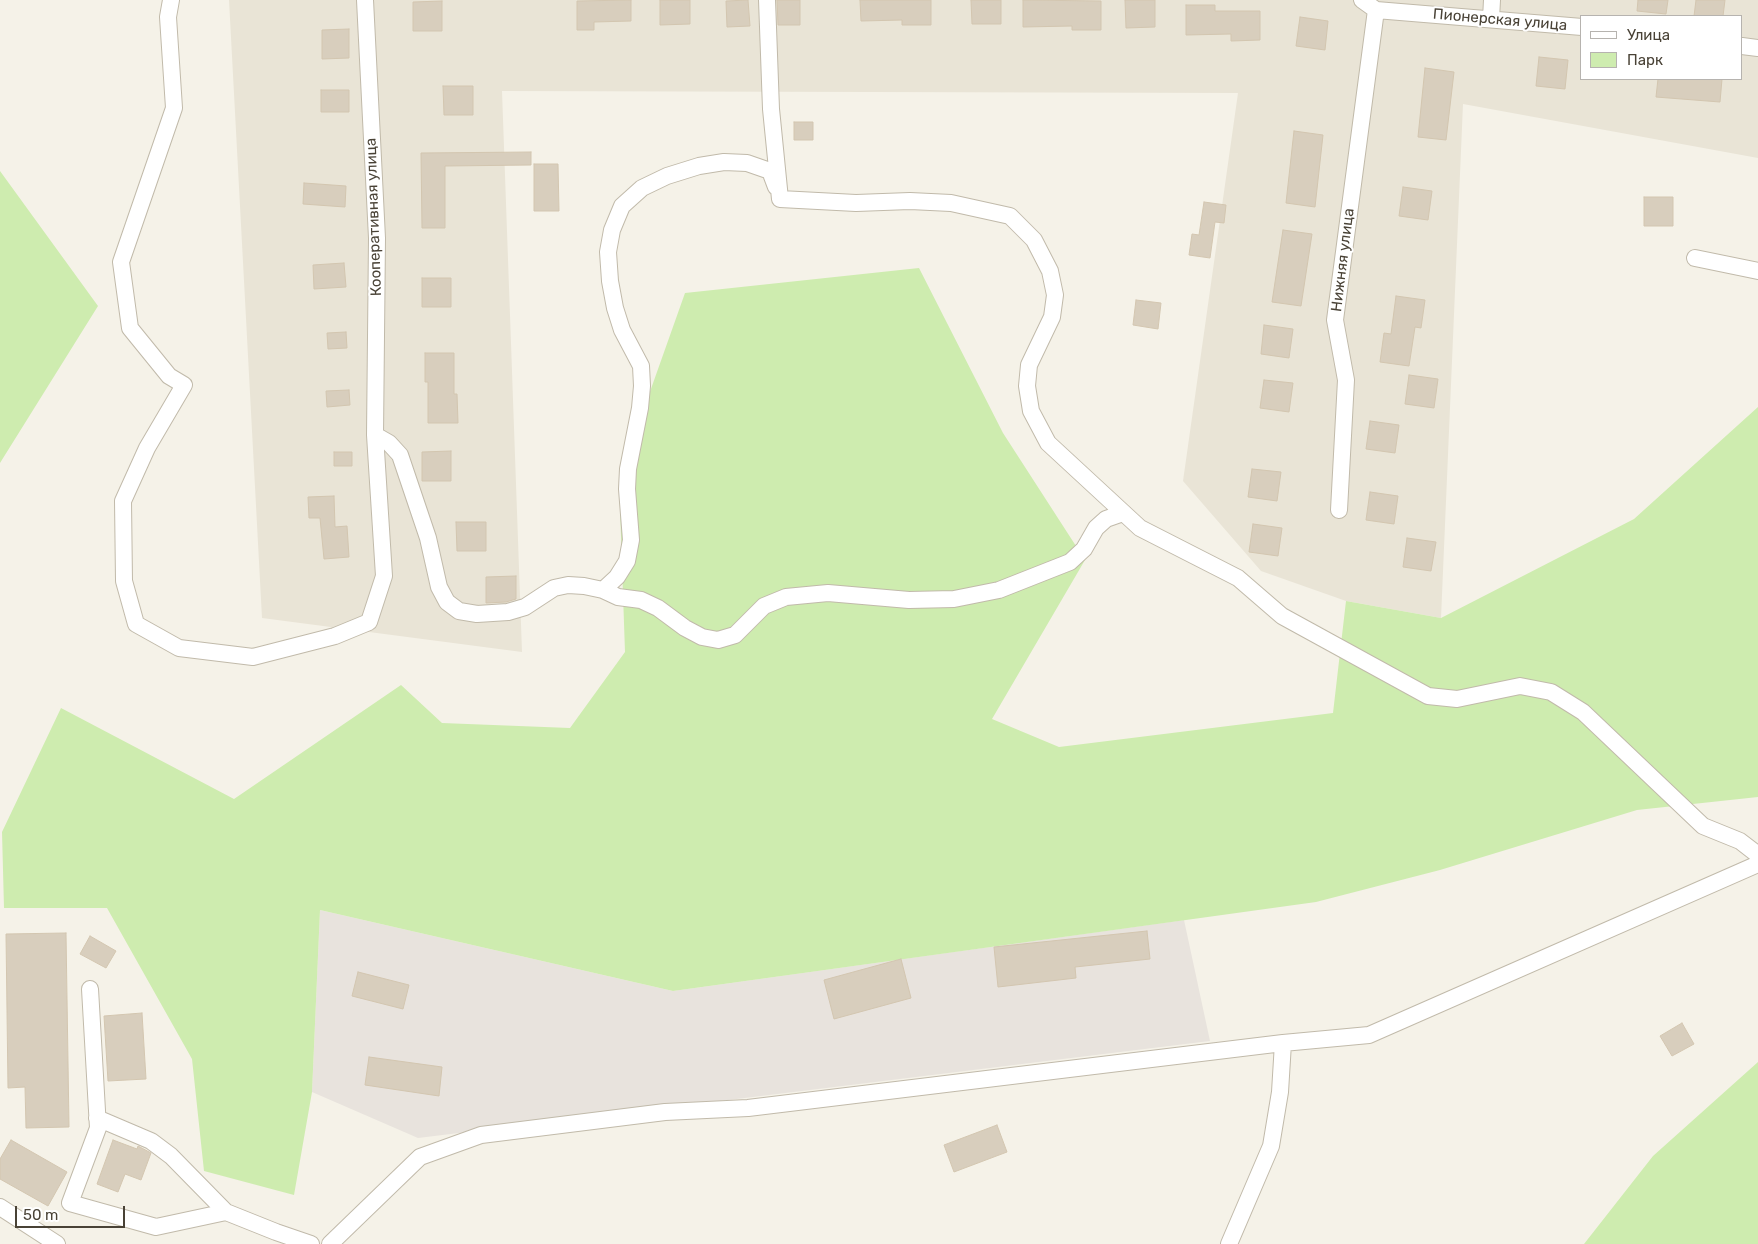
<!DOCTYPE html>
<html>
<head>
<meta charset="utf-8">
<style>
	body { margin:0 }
	#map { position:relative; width:1758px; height:1244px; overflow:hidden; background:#f5f2e8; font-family:Rubik,sans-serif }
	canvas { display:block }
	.legend { position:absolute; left:1580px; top:15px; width:162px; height:65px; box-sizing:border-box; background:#fff; border:1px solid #b6b3af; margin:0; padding:6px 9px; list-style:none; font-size:15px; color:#494236 }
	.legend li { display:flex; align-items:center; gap:10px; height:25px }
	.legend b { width:25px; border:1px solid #b6b3af }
	.scale { position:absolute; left:15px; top:1206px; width:110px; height:22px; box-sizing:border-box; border:2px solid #494236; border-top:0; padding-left:6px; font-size:15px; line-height:18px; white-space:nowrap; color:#494236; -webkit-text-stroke:4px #fff; paint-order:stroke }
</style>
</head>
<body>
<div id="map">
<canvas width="1758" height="1244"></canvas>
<ul class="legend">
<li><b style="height:6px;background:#fff"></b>Улица</li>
<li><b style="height:14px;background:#ceecaf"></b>Парк</li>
</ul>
<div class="scale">50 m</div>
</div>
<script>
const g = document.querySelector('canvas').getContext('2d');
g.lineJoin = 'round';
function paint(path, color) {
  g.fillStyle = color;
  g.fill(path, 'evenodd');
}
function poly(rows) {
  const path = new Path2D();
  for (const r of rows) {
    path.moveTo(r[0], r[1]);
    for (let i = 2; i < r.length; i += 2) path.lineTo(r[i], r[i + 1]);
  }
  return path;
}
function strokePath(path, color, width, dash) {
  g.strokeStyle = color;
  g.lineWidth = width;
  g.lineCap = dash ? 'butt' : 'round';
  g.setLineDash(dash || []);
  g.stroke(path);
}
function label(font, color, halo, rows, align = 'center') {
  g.font = font + ' Rubik,sans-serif';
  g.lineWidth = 4;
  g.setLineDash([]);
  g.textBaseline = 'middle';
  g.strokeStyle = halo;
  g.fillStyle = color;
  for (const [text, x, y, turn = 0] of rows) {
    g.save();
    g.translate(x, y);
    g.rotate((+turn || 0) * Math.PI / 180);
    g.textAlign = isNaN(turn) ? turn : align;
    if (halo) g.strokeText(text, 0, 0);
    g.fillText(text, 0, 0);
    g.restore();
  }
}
paint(poly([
	[229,0,1758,0,1758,158,1463,104,1441,618,1346,601,1261,571,1183,481,1238,93,502,91,522,652,262,618],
	[1582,16,1742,16,1742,79,1582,79]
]), '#e9e4d6');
paint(poly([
	[320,910,673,991,1184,920,1210,1041,418,1138,312,1092]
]), '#e8e3dd');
paint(poly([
	[0,171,98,306,0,463],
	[919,268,1003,433,1085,560,992,719,1059,747,1333,713,1346,601,1441,618,1634,519,1758,407,1758,797,1637,810,1440,870,1316,902,673,991,320,910,312,1092,294,1195,204,1171,192,1059,107,908,4,908,2,832,61,708,234,799,401,685,442,723,570,728,625,652,619,479,685,293],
	[1758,1062,1758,1244,1584,1244,1653,1156]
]), '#ceecaf');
const building = poly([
	[631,0,631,21,594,22,594,30,577,30,577,1,631,0],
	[660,0,690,0,690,24,660,25,660,0],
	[748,0,750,26,727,27,726,1,748,0],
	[777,0,800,0,800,25,778,25,777,0],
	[860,0,931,0,931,25,902,25,902,20,861,21,860,0],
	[971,0,1001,0,1001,24,972,24,971,0],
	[1023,0,1101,1,1101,30,1072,30,1072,26,1023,27,1023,0],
	[1125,0,1155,0,1155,27,1126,28,1125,0],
	[1638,0,1668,0,1666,14,1637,11,1638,0],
	[1696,0,1725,0,1723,16,1694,16,1696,0],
	[442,1,442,31,413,31,413,2,442,1],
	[1186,5,1215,5,1215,11,1260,11,1260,40,1231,41,1231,34,1186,35,1186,5],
	[1300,17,1328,21,1325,50,1296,46,1300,17],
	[349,29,349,58,322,59,322,30,349,29],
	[1539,57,1568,60,1565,89,1536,86,1539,57],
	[1425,68,1454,72,1446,140,1418,137,1425,68],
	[1658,79,1722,79,1720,102,1656,97,1658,79],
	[443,86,473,86,473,115,444,115,443,86],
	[321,90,349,90,349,112,321,112,321,90],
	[794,122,813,122,813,140,794,140,794,122],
	[1294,131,1323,135,1315,207,1286,203,1294,131],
	[531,152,531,165,445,166,445,228,422,228,421,153,531,152],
	[534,164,558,164,559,211,534,211,534,164],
	[304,183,346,186,345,207,303,204,304,183],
	[1403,187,1432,191,1428,220,1399,216,1403,187],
	[1644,197,1673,197,1673,226,1644,226,1644,197],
	[1204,202,1226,205,1224,223,1215,222,1210,258,1189,255,1192,234,1199,235,1204,202],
	[1283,230,1312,234,1301,306,1272,302,1283,230],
	[344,263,346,287,314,289,313,265,344,263],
	[422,278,451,278,451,307,422,307,422,278],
	[1396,296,1425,300,1421,328,1415,327,1409,366,1380,362,1384,333,1391,334,1396,296],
	[1136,300,1161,303,1158,329,1133,325,1136,300],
	[1264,325,1293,329,1289,358,1261,354,1264,325],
	[346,332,347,348,328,349,327,333,346,332],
	[425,353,454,353,454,394,457,394,458,423,428,423,428,382,425,382,425,353],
	[1409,375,1438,379,1434,408,1405,404,1409,375],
	[1264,380,1293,383,1289,412,1260,408,1264,380],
	[349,390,350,405,327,407,326,391,349,390],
	[1370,421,1399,425,1395,453,1366,449,1370,421],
	[451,451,451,481,422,481,422,452,451,451],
	[334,452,352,452,352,466,334,466,334,452],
	[1252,469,1281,472,1277,501,1248,497,1252,469],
	[1370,492,1398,496,1394,524,1366,520,1370,492],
	[334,496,335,527,347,526,349,557,324,559,320,518,309,518,308,497,334,496],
	[456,522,486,522,486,551,457,551,456,522],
	[1253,524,1282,528,1278,556,1249,552,1253,524],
	[1407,538,1436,542,1431,571,1403,567,1407,538],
	[516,576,516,599,506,602,486,603,486,577,516,576],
	[1147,931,1150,959,1075,967,1076,978,998,987,994,947,1147,931],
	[66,933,69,1127,26,1128,25,1087,8,1088,6,934,66,933],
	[90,936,116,951,106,968,80,954,90,936],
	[901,959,911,998,834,1019,824,980,901,959],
	[358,972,409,985,403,1009,352,996,358,972],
	[142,1013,146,1079,108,1081,104,1016,142,1013],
	[1682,1023,1694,1044,1672,1056,1660,1036,1682,1023],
	[369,1057,442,1067,439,1096,365,1085,369,1057],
	[997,1125,1007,1152,954,1172,944,1145,997,1125],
	[11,1140,67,1172,48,1206,0,1179,0,1159,11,1140],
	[113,1140,137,1149,138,1146,151,1153,141,1180,125,1174,118,1192,97,1184,113,1140]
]);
paint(building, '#d8cebd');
strokePath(building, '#d3c6b0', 1);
const minor = poly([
	[171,0,168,17,174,108,121,262,130,328,169,376,184,385,147,448,123,501,124,581,136,624,179,648,253,657,335,636,369,622,384,576,375,435,377,238,365,0],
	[767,0,771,109,780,199,856,203,910,201,951,203,1010,216,1034,240,1050,271,1055,295,1052,317,1029,365,1027,386,1031,411,1048,443,1140,528,1238,578,1282,616,1428,696,1457,699,1520,686,1551,692,1583,712,1703,826,1740,841,1758,855],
	[1362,0,1376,10,1582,27],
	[1491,19,1492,0],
	[1742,46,1758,48],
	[1695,258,1758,271],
	[375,435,389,443,400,455,428,538,439,587,447,602,459,611,477,614,508,612,525,607,554,588,568,585,584,586,603,590,618,597,641,600,658,608,685,628,702,637,718,640,735,635,764,606,786,597,828,593,909,600,954,599,999,590,1070,562,1084,549,1096,528,1106,519,1123,513],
	[1339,510,1346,380,1335,320,1376,10],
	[603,590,617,577,627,561,631,540,627,489,628,469,640,408,642,386,641,366,622,330,615,308,610,281,608,252,612,230,622,206,642,188,667,176,699,166,724,162,747,163,770,171,776,187],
	[90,989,98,1128,70,1203,156,1227,226,1212],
	[97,1118,151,1141,171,1156,226,1212,276,1232,311,1244],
	[0,1207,57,1244],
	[330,1244,420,1157,481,1135,665,1112,748,1108,1283,1043,1369,1035,1758,864],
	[1229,1244,1271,1146,1280,1092,1283,1043]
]);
strokePath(minor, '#c1baaa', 18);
strokePath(minor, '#fff', 16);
label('15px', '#494236', '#fff', [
	["Пионерская улица",1500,20,5],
	["Кооперативная улица",374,217,-92],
	["Нижняя улица",1343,260,-83]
]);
</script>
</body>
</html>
